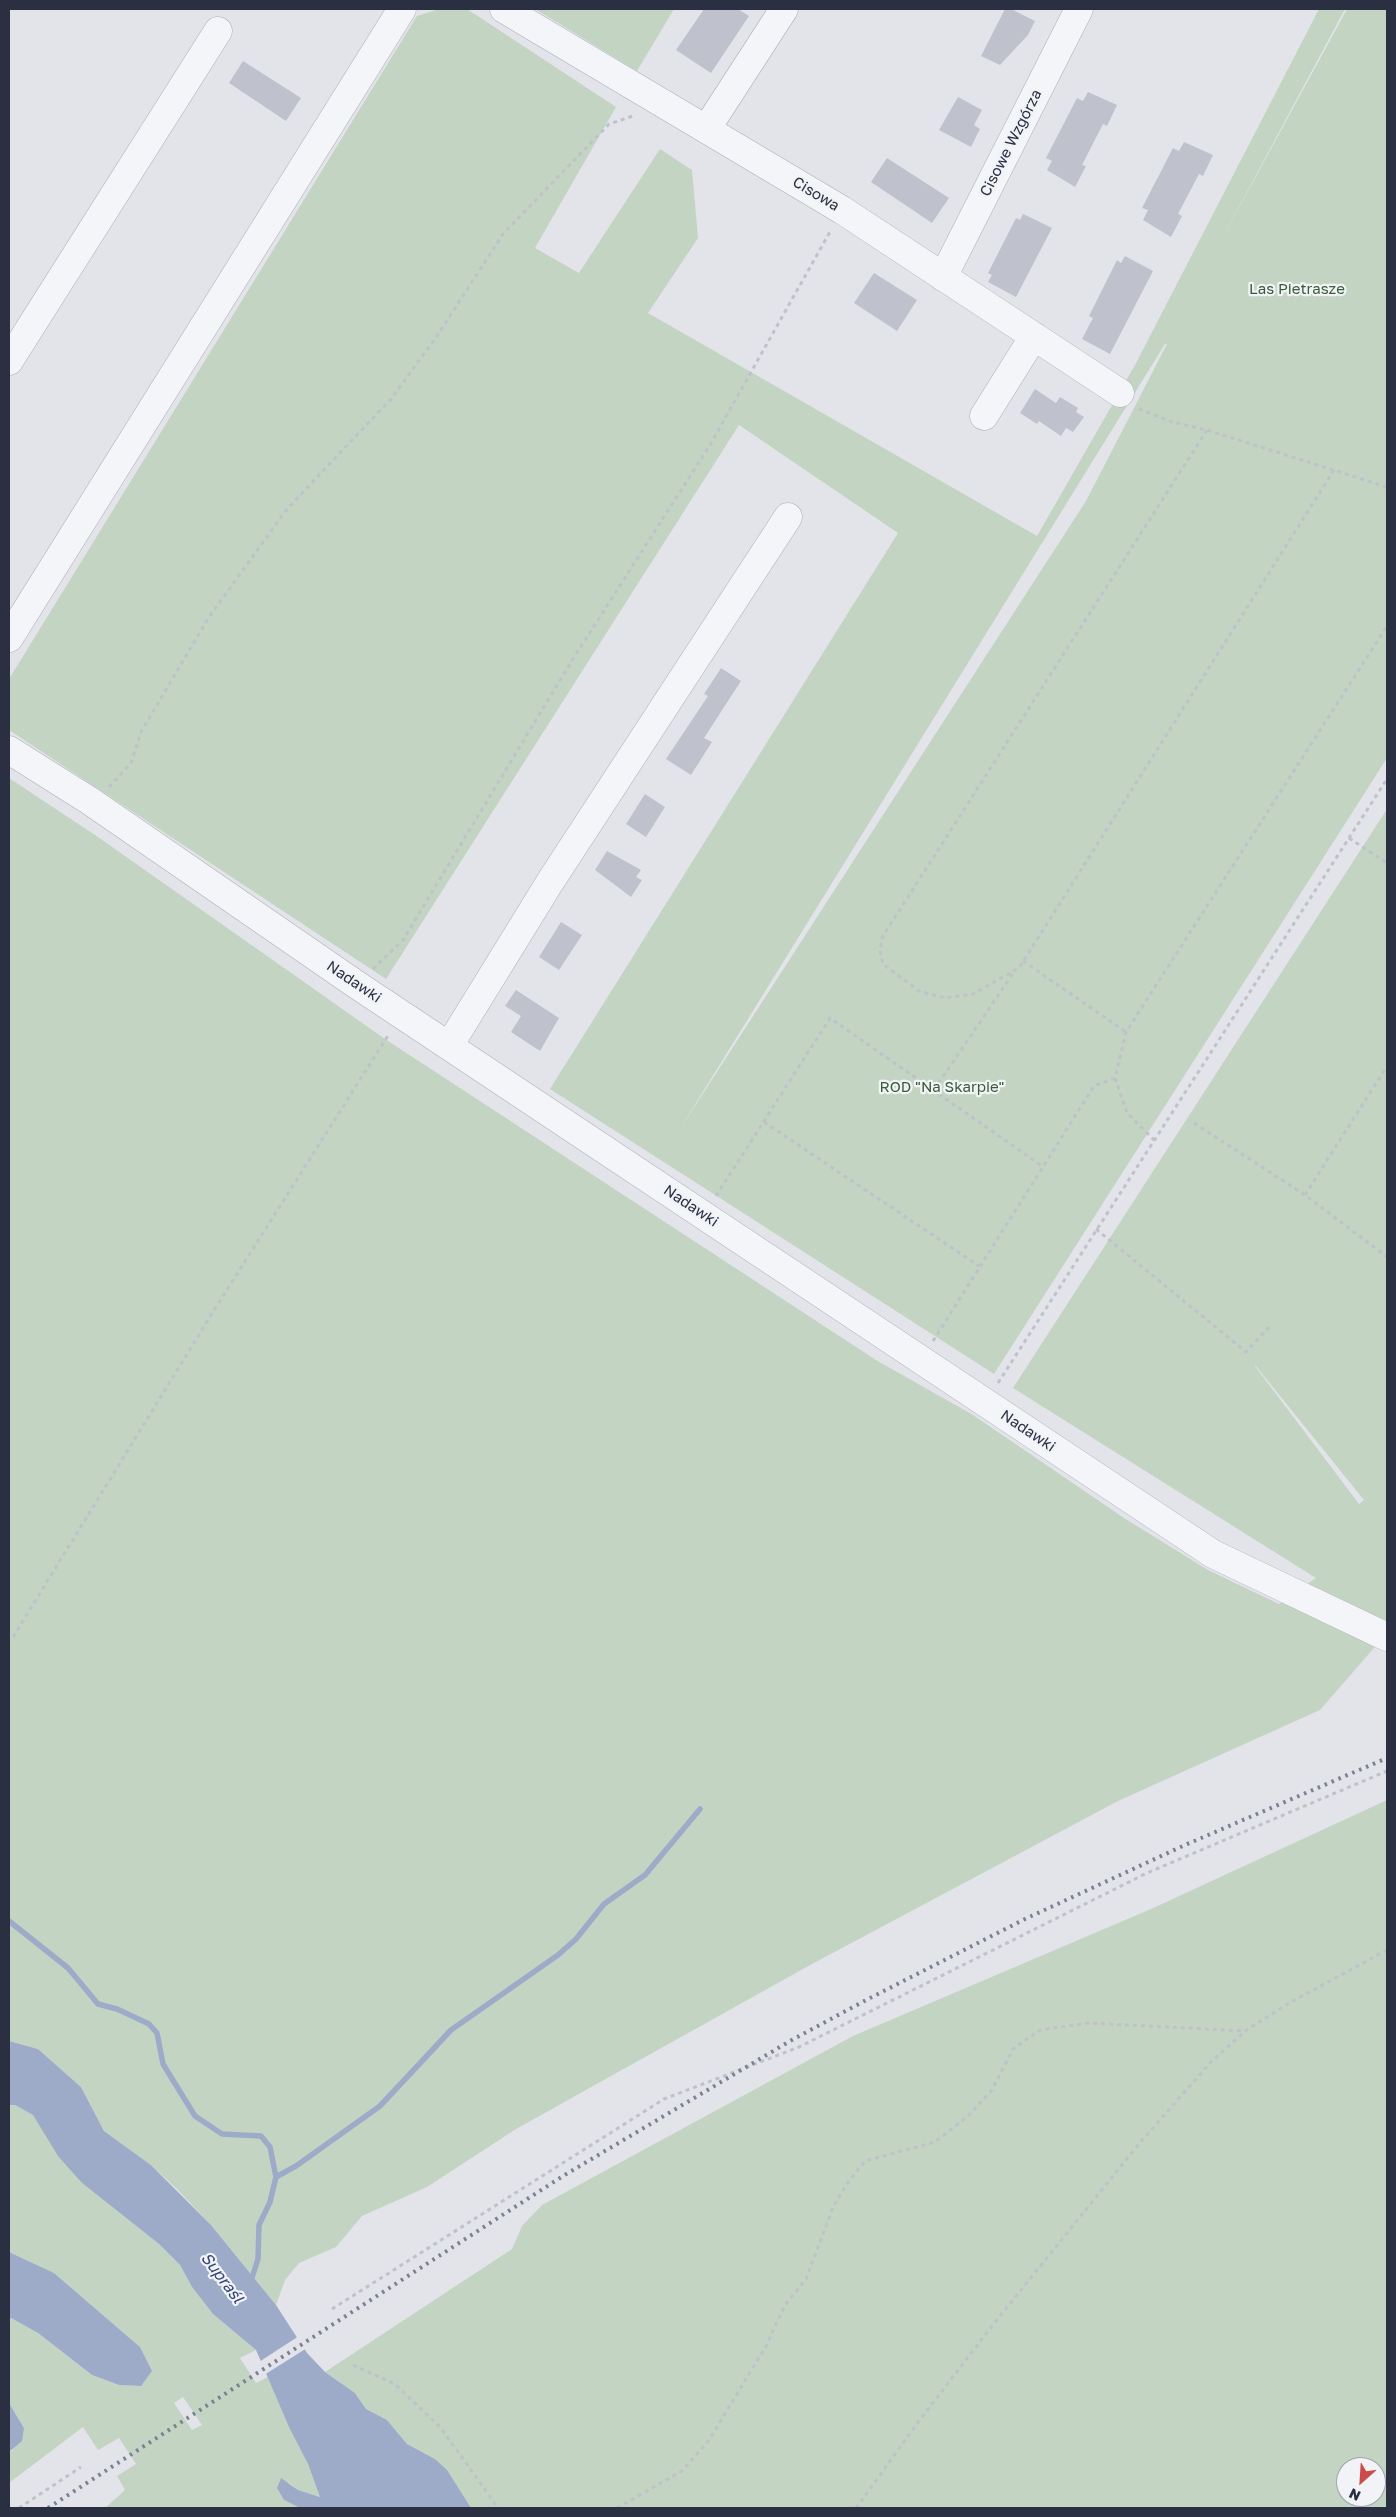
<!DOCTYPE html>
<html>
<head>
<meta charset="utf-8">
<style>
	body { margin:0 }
	#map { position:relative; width:1396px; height:2517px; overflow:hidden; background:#e2e4ea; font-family:"Golos Text",sans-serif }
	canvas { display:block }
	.frame { position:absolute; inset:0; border:10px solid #2a2f42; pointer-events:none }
	.north { position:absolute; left:1336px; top:2457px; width:50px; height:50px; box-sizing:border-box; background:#f1f3f7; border:1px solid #a1a5af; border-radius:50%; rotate:206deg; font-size:14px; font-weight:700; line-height:20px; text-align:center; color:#2a2f42 }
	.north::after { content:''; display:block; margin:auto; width:18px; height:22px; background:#cc4b4a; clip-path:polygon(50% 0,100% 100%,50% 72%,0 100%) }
</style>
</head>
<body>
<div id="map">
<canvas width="1396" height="2517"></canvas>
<div class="frame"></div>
<div class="north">N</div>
</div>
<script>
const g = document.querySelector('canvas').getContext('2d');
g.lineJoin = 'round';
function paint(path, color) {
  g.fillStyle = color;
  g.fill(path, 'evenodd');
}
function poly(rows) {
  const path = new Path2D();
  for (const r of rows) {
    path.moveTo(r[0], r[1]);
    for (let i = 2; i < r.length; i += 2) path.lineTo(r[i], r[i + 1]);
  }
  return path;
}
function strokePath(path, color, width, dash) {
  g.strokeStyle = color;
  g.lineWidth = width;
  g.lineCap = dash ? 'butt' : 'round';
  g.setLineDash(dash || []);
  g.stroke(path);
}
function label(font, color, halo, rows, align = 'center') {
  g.font = font + ' "Golos Text",sans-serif';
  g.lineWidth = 4.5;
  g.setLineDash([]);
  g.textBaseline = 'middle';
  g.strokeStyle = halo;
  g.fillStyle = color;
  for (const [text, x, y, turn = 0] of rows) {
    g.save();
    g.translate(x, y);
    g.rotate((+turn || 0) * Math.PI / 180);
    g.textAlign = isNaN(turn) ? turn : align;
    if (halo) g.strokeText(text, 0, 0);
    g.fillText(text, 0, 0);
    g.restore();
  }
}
paint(poly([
	[439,9,467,9,616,107,535,248,579,273,660,149,692,170,698,238,648,313,1037,536,1135,365,1319,9,1345,9,1218,246,1347,9,1387,9,1387,758,994,1374,550,1089,898,533,739,425,386,979,9,730,9,679,417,16],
	[1165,344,1167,344,1086,501,680,1129],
	[535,9,674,9,637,71],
	[9,778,98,837,385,1039,876,1360,973,1415,1124,1518,1208,1570,1279,1604,1316,1578,1013,1388,1387,809,1387,1633,1320,1710,1118,1801,812,1964,516,2129,427,2187,362,2216,336,2247,299,2263,285,2280,276,2305,211,2225,176,2188,151,2165,104,2131,81,2087,38,2049,9,2041],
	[1255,1365,1364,1500,1359,1504,1255,1366],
	[1387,1800,1387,2508,471,2508,435,2459,407,2444,387,2420,366,2409,355,2393,325,2372,512,2249,522,2226,542,2205,853,2036,1151,1909],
	[1346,2467,1376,2467,1376,2497,1346,2497],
	[9,2105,15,2105,33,2115,82,2183,159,2244,180,2265,192,2287,213,2314,256,2350,240,2358,256,2383,268,2377,308,2464,320,2497,298,2490,288,2482,284,2500,300,2508,105,2508,125,2490,117,2476,136,2464,119,2438,98,2450,83,2427,9,2483,9,2452,12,2451,24,2428,9,2403,9,2320,11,2318,38,2333,92,2375,119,2385,141,2386,140,2347,54,2273,9,2252],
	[183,2397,202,2425,192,2430,174,2403]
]), '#c4d4c3');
paint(poly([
	[9,2041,38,2049,81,2087,104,2131,151,2165,211,2225,276,2305,307,2353,325,2372,355,2393,366,2409,387,2420,407,2444,435,2459,447,2470,471,2508,300,2508,284,2500,277,2488,281,2478,298,2490,320,2497,308,2464,289,2427,256,2350,213,2314,192,2287,180,2265,159,2244,82,2183,58,2156,33,2115,15,2105,9,2105],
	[9,2252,54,2273,140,2347,152,2371,141,2386,119,2385,92,2375,38,2333,11,2318,9,2320],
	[9,2403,24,2428,22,2441,9,2452]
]), '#9dabc9');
paint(poly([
	[299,2336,307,2348,264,2375,259,2362]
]), '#e2e4ea');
strokePath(poly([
	[9,1921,68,1968,98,2004,117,2009,149,2024,157,2033,163,2064,195,2116,222,2134,261,2136,270,2147,276,2177,270,2202,259,2225,258,2259,250,2284],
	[276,2177,296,2166,380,2106,451,2030,558,1955,576,1939,604,1904,645,1875,700,1809]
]), '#9dabc9', 5.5);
paint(poly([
	[704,9,738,9,749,16,711,73,676,50],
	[1005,9,1011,9,1035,21,1028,35,1000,65,981,56],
	[243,61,301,98,286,121,229,83],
	[1088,92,1117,105,1107,126,1103,124,1082,165,1086,166,1075,187,1047,170,1052,161,1046,158,1077,98,1083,101],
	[958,97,982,110,974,125,980,129,971,147,939,130],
	[1184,142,1213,155,1203,176,1199,174,1178,214,1182,216,1171,237,1143,220,1148,210,1142,208,1173,148,1179,151],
	[887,158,949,198,932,223,871,182],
	[1023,214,1052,228,1016,297,988,282,992,275,988,273,1016,218,1020,220],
	[1125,256,1153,271,1110,354,1082,339,1093,318,1089,316,1117,260,1121,263],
	[874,273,917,300,897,331,854,303],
	[1035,389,1056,403,1060,397,1078,408,1076,412,1084,417,1073,432,1066,428,1061,436,1039,421,1037,424,1020,413],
	[721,668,741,681,704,738,712,742,691,775,666,759,708,696,704,694],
	[645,794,665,807,646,837,626,824],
	[607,851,641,870,636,877,642,880,631,897,595,870],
	[561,922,582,935,559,970,539,957],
	[516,990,559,1018,540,1051,511,1032,521,1016,505,1006]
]), '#bfc2cd');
const minor = poly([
	[504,9,842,210,1120,393],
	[707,128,784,9],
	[943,277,1079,9],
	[9,361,218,31],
	[984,416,1034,336],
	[9,638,402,9],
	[9,750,90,801,357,985,1213,1554,1387,1637],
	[449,1046,550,882,788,517]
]);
strokePath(minor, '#abaeb8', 29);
strokePath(poly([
	[1139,409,1172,422,1207,430,1387,487],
	[1207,430,883,936,880,950,883,964,919,991,945,998,973,994,1019,968,1334,470],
	[109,787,131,763,141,732,209,617,287,509,391,399,437,336,503,234,609,124,636,115],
	[1349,838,1387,863],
	[1023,961,1126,1032],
	[373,969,403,940,571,662,710,445,831,230],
	[1115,1078,1127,1113,1154,1140],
	[934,1090,1014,972],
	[764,1122,979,1266],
	[1194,1123,1305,1195,1387,1257],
	[1305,1195,1387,1066],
	[716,1196,830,1018,1042,1166],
	[1096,1229,1246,1352,1270,1326],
	[933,1341,1094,1086,1115,1078,1126,1032,1387,626],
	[998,1383,1387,779],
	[13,1637,216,1307,389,1034],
	[332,2309,664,2099,799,2047,1147,1873,1387,1771],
	[353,2365,395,2384,441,2428,498,2508],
	[19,2508,81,2467],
	[617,2508,682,2471,709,2440,766,2346,785,2305,806,2279,834,2205,849,2181,865,2161,935,2142,969,2115,992,2090,1013,2049,1040,2030,1089,2023,1245,2031,1291,2002,1387,1950],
	[856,2508,919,2421,992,2326,1138,2145,1212,2061,1244,2032]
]), '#bfc2c9', 3, [4, 4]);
strokePath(minor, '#f4f5f8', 28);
strokePath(poly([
	[48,2508,563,2176,790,2041,868,1999,1025,1919,1185,1845,1387,1758]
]), '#7b8093', 4, [2.5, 5]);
label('15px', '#2a2f42', '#f1f3f7', [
	["Cisowe Wzgórza",1011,143,-63],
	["Cisowa",816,194,31],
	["Nadawki",354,982,34],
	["Nadawki",691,1206,34],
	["Nadawki",1028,1431,34]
]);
label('15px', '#385d38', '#f1f3f7', [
	["Las Pietrasze",1297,289],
	["ROD \"Na Skarpie\"",942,1087]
]);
label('italic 16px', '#354775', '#f1f3f7', [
	["Supraśl",222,2278,53]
]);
</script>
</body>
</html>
